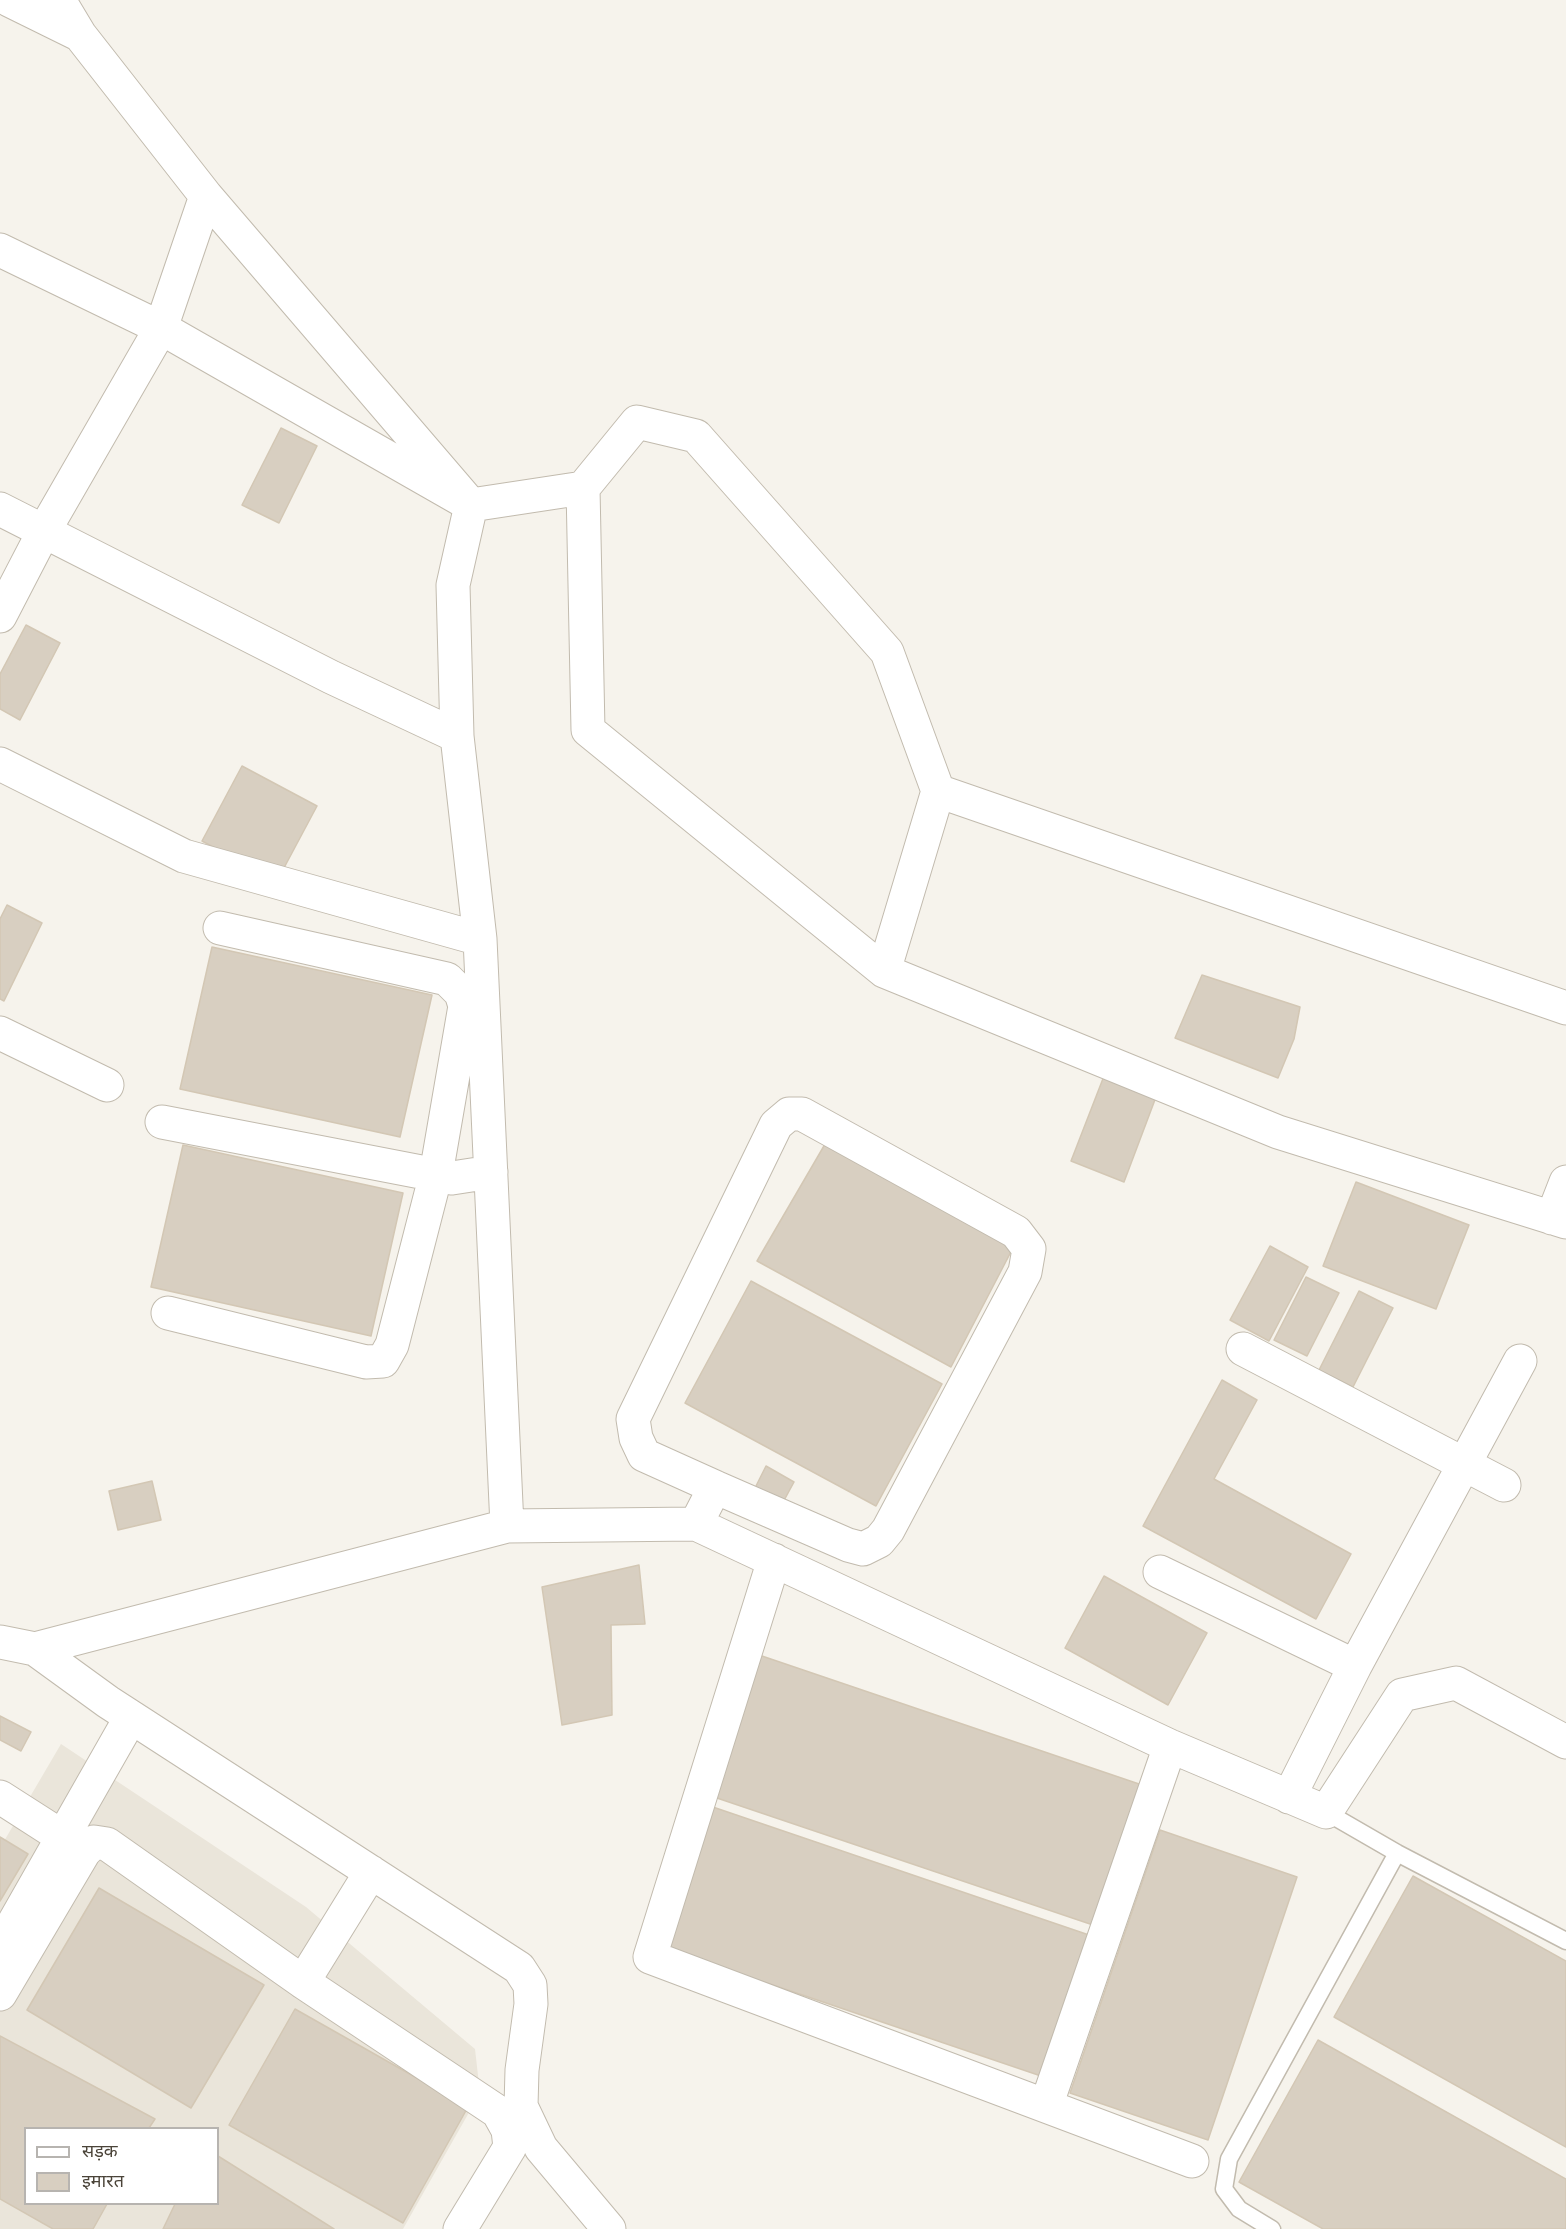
<!DOCTYPE html>
<html>
<head>
<meta charset="utf-8">
<style>
	body { margin:0 }
	#map { position:relative; width:1566px; height:2229px; overflow:hidden; background:#f6f3ec; font-family:"Public Sans","Noto Sans Devanagari",sans-serif }
	canvas { display:block }
	.legend { position:absolute; left:24px; top:2127px; width:195px; height:78px; box-sizing:border-box; background:#fff; border:2px solid #b7b4b0; margin:0; padding:8px 10px; list-style:none; font-size:18px; color:#4b4439 }
	.legend li { display:flex; align-items:center; gap:12px; height:30px }
	.legend b { width:30px; border:2px solid #b7b4b0 }
</style>
</head>
<body>
<div id="map">
<canvas width="1566" height="2229"></canvas>
<ul class="legend">
<li><b style="height:8px;background:#fff"></b>सड़क</li>
<li><b style="height:16px;background:#d8cfc1"></b>इमारत</li>
</ul>
</div>
<script>
const g = document.querySelector('canvas').getContext('2d');
g.lineJoin = 'round';
function paint(path, color) {
  g.fillStyle = color;
  g.fill(path, 'evenodd');
}
function poly(rows) {
  const path = new Path2D();
  for (const r of rows) {
    path.moveTo(r[0], r[1]);
    for (let i = 2; i < r.length; i += 2) path.lineTo(r[i], r[i + 1]);
  }
  return path;
}
function strokePath(path, color, width, dash) {
  g.strokeStyle = color;
  g.lineWidth = width;
  g.lineCap = dash ? 'butt' : 'round';
  g.setLineDash(dash || []);
  g.stroke(path);
}
paint(poly([
	[61,1744,306,1907,475,2049,480,2093,403,2229,0,2229,0,1848],
	[26,2128,218,2128,218,2204,26,2204]
]), '#eae5da');
const building = poly([
	[281,428,317,446,279,523,242,505,281,428],
	[26,625,60,643,20,720,0,709,0,674,26,625],
	[242,766,317,806,277,881,202,841,242,766],
	[7,905,42,923,4,1001,0,999,0,919,7,905],
	[212,947,432,995,400,1137,180,1089,212,947],
	[1202,975,1300,1007,1294,1039,1278,1078,1175,1038,1202,975],
	[1104,1076,1156,1097,1124,1182,1071,1161,1104,1076],
	[828,1139,1014,1246,951,1367,757,1261,828,1139],
	[183,1145,403,1193,371,1336,151,1287,183,1145],
	[1356,1182,1469,1225,1436,1309,1323,1266,1356,1182],
	[1270,1246,1308,1267,1269,1341,1230,1320,1270,1246],
	[1306,1277,1339,1293,1307,1356,1274,1340,1306,1277],
	[751,1281,942,1384,876,1506,685,1403,751,1281],
	[1359,1291,1393,1308,1353,1387,1319,1370,1359,1291],
	[1222,1380,1257,1400,1214,1479,1351,1554,1316,1619,1143,1526,1222,1380],
	[766,1466,794,1482,781,1506,754,1490,766,1466],
	[152,1481,161,1520,118,1530,109,1491,152,1481],
	[639,1565,645,1624,611,1625,612,1715,562,1725,542,1587,639,1565],
	[1104,1576,1207,1633,1168,1705,1065,1648,1104,1576],
	[759,1655,1142,1785,1093,1925,711,1796,759,1655],
	[0,1716,31,1732,21,1751,0,1740,0,1716],
	[707,1805,1089,1935,1041,2076,658,1946,707,1805],
	[1160,1830,1297,1877,1208,2140,1070,2093,1160,1830],
	[0,1837,28,1854,0,1901,0,1837],
	[1413,1876,1566,1961,1566,2147,1334,2017,1413,1876],
	[99,1888,264,1985,191,2108,27,2010,99,1888],
	[295,2009,468,2107,403,2223,229,2125,295,2009],
	[0,2036,155,2119,149,2128,26,2128,26,2204,107,2204,93,2229,53,2229,0,2199,0,2036],
	[1318,2040,1566,2179,1566,2229,1323,2229,1239,2182,1318,2040],
	[218,2156,334,2229,163,2229,175,2204,218,2204,218,2156]
]);
paint(building, '#d8cfc1');
strokePath(building, '#d3c7b4', 1.5);
const service = poly([
	[1326,1812,1397,1853,1566,1941],
	[1272,2229,1239,2209,1224,2189,1229,2159,1397,1853]
]);
const minor = poly([
	[9,0,80,35],
	[59,0,80,35,206,196],
	[0,250,161,328,471,505,583,488,588,730,884,971,938,791,1566,1008],
	[583,488,637,422,696,436,887,652,938,791],
	[0,509,331,677,457,736],
	[0,616,44,531,161,328,206,196,471,505,453,585,457,736,480,939,507,1526],
	[0,764,184,856,480,939],
	[884,971,1278,1132,1566,1222],
	[0,1033,107,1085],
	[162,1122,452,1178,491,1172],
	[1552,1218,1566,1182],
	[168,1313,366,1362,383,1361,392,1345,436,1174,465,1006,461,993,447,979,220,928],
	[1243,1349,1504,1485],
	[696,1524,715,1487,644,1455,636,1438,633,1419,776,1125,789,1114,802,1114,1016,1232,1029,1249,1025,1272,888,1530,879,1541,863,1549,848,1545,715,1487],
	[774,1560,650,1957,1046,2106],
	[1160,1572,1355,1666],
	[0,1642,35,1649,108,1702,519,1968,530,1985,531,2004,522,2070,521,2106,541,2148,609,2229],
	[35,1649,507,1526,696,1524,1170,1746,1326,1812,1402,1695,1456,1683,1566,1742],
	[1170,1746,1046,2106,1192,2161],
	[0,1797,64,1838],
	[1289,1797,1355,1666,1520,1361],
	[0,1947,131,1717],
	[303,1982,371,1872],
	[0,1994,84,1852,94,1842,107,1844,303,1982,498,2112,508,2130,510,2147,460,2229]
]);
strokePath(service, '#c2bbae', 19);
strokePath(minor, '#c2bbae', 35);
strokePath(service, '#fff', 16);
strokePath(minor, '#fff', 33);
</script>
</body>
</html>
